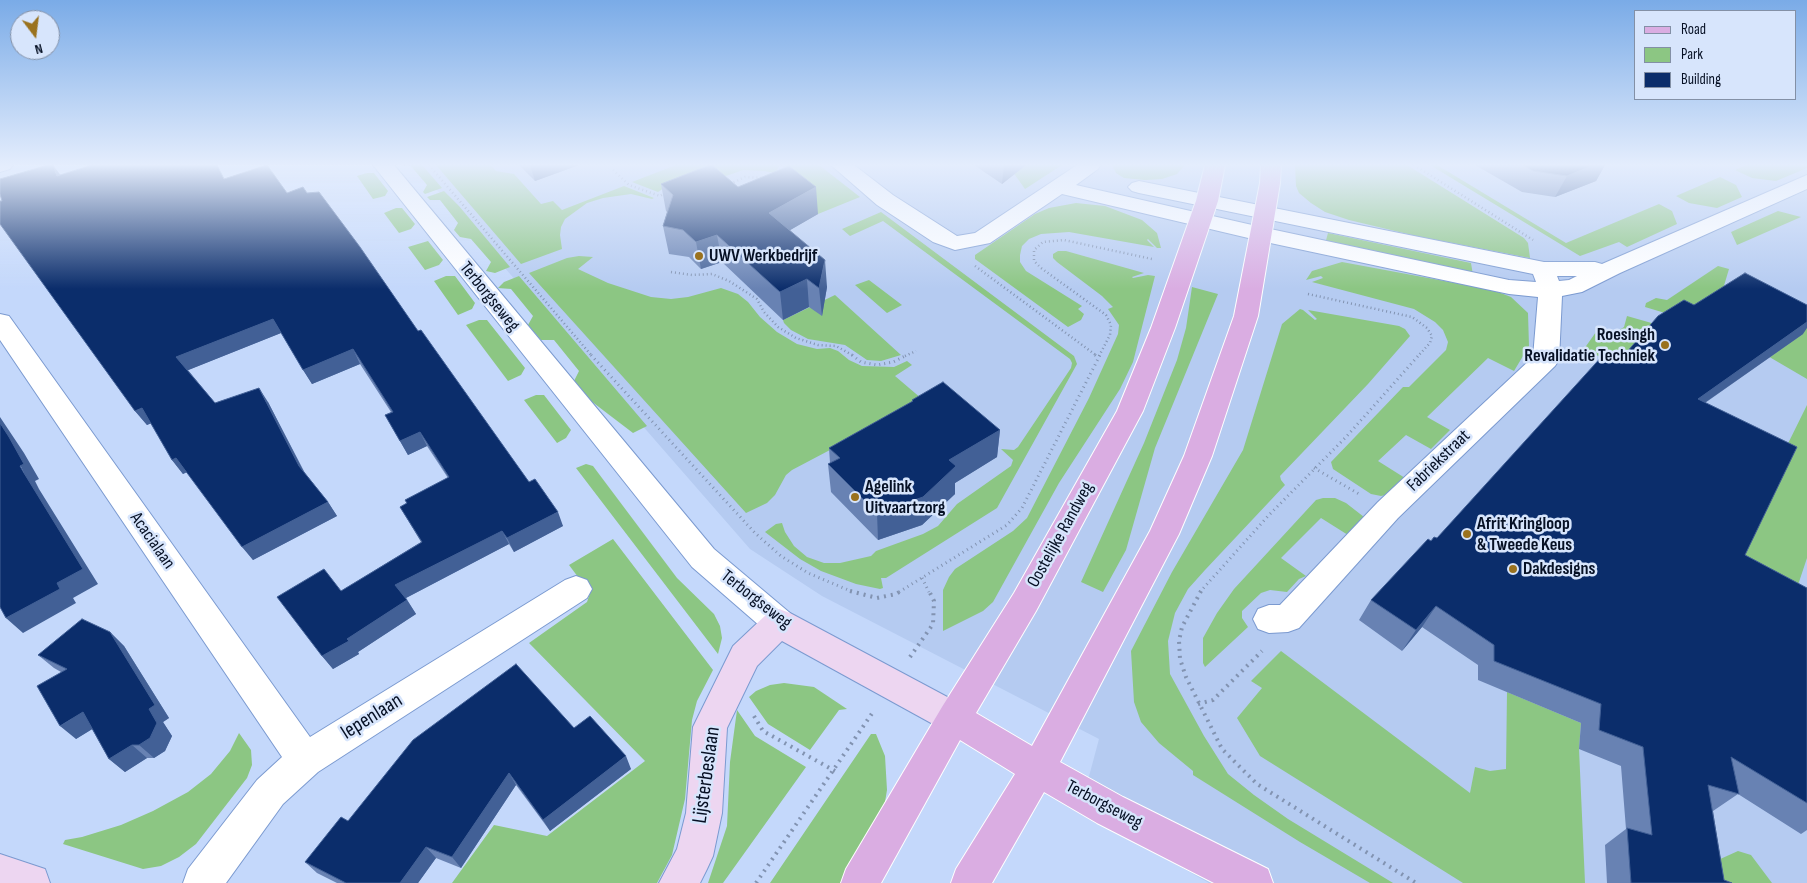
<!DOCTYPE html>
<html>
<head>
<meta charset="utf-8">
<style>
	body { margin:0 }
	#map { position:relative; width:1807px; height:883px; overflow:hidden; background:#c4d8fb; font-family:"Sofia Sans Condensed",sans-serif }
	canvas { display:block }
	.legend { position:absolute; left:1634px; top:10px; width:162px; height:90px; box-sizing:border-box; background:#d7e5fc; border:1px solid #8390a6; margin:0; padding:6px 9px; list-style:none; font-size:15px; color:#061024 }
	.legend li { display:flex; align-items:center; gap:10px; height:25px }
	.legend b { width:25px; border:1px solid #8390a6 }
	.north { position:absolute; left:10px; top:10px; width:50px; height:50px; box-sizing:border-box; background:#d7e5fc; border:1px solid #8390a6; border-radius:50%; rotate:165deg; font-size:14px; font-weight:700; line-height:20px; text-align:center; color:#061024 }
	.north::after { content:''; display:block; margin:auto; width:18px; height:22px; background:#9a721e; clip-path:polygon(50% 0,100% 100%,50% 72%,0 100%) }
</style>
</head>
<body>
<div id="map">
<canvas width="1807" height="883"></canvas>
<ul class="legend">
<li><b style="height:6px;background:#daade2"></b>Road</li>
<li><b style="height:14px;background:#8cc683"></b>Park</li>
<li><b style="height:14px;background:#0b2d6b"></b>Building</li>
</ul>
<div class="north">N</div>
</div>
<script>
const g = document.querySelector('canvas').getContext('2d');
g.lineJoin = 'round';
function paint(path, color) {
  g.fillStyle = color;
  g.fill(path, 'evenodd');
}
function poly(rows) {
  const path = new Path2D();
  for (const r of rows) {
    path.moveTo(r[0], r[1]);
    for (let i = 2; i < r.length; i += 2) path.lineTo(r[i], r[i + 1]);
  }
  return path;
}
function strokePath(path, color, width, dash) {
  g.strokeStyle = color;
  g.lineWidth = width;
  g.lineCap = dash ? 'butt' : 'round';
  g.setLineDash(dash || []);
  g.stroke(path);
}
function label(font, color, halo, rows, align = 'center') {
  g.font = font + ' "Sofia Sans Condensed",sans-serif';
  g.lineWidth = 5;
  g.setLineDash([]);
  g.textBaseline = 'middle';
  g.strokeStyle = halo;
  g.fillStyle = color;
  for (const [text, x, y, turn = 0] of rows) {
    g.save();
    g.translate(x, y);
    g.rotate((+turn || 0) * Math.PI / 180);
    g.textAlign = isNaN(turn) ? turn : align;
    if (halo) g.strokeText(text, 0, 0);
    g.fillText(text, 0, 0);
    g.restore();
  }
}
paint(poly([
	[415,165,1807,165,1807,883,1209,883,1080,810,1099,739,822,596,750,549]
]), '#b5cbf1');
paint(poly([
	[404,165,422,165,442,188,425,194,423,192,427,185,410,165,402,166],
	[436,165,491,165,496,171,514,174,541,204,553,201,562,210,624,186,654,198,652,199,631,194,603,198,587,203,565,219,561,227,560,235,562,249,521,264],
	[676,165,780,165,775,173,764,171,743,170,723,177,664,188,658,192,632,182],
	[785,165,819,165,860,197,818,214,804,203,779,175],
	[1008,165,1062,165,1025,189],
	[1112,165,1185,165,1177,174,1162,179,1145,180,1124,178,1116,173],
	[1295,165,1407,165,1524,238,1528,243,1530,258,1416,236,1349,220,1325,212,1311,203,1299,193,1296,186],
	[1430,165,1437,165,1566,243,1659,204,1672,211,1677,224,1627,247,1619,242,1580,256],
	[1746,165,1807,165,1807,168,1776,181,1752,178,1735,170],
	[367,173,374,173,388,191,385,196,373,199,357,176],
	[1720,177,1736,185,1742,197,1717,208,1689,203,1676,196],
	[444,191,459,206,510,267,495,273,486,271,491,262,471,239,460,237,454,230,458,223,440,200,430,200,427,197],
	[1076,203,1105,206,1142,220,1157,233,1161,248,1157,248,1148,239,1147,240,1154,247,1069,232,1041,234,1029,239,1022,246,1020,255,1020,262,1026,271,1082,306,1078,309,1084,314,1081,320,1068,327,975,259,975,255,1035,214,1049,208],
	[396,208,402,208,415,224,411,229,399,233,384,213],
	[1778,211,1801,217,1737,245,1731,232],
	[881,212,1074,356,1077,364,997,508,886,578,881,578,883,588,880,589,856,584,821,571,800,559,765,532,776,524,782,523,785,532,794,546,807,557,824,563,840,563,871,556,876,551,923,534,938,526,957,504,1011,466,1013,460,1001,449,1014,450,1018,447,1071,368,1072,363,1070,359,883,221,850,236,842,229],
	[1328,233,1471,263,1473,275,1325,244],
	[428,241,443,260,439,265,425,270,408,247],
	[1058,251,1066,251,1144,273,1132,277,1133,278,1148,275,1155,276,1133,362,1120,389,1059,483,993,602,983,611,943,631,943,590,949,577,955,569,1013,531,1027,518,1089,398,1118,334,1119,325,1108,309,1113,307,1102,296,1057,262,1053,258,1053,254],
	[579,256,593,257,578,269,608,283,651,297,671,299,688,297,721,288,738,294,748,302,760,317,777,332,797,344,817,349,830,348,838,351,849,360,862,366,894,367,907,361,912,365,895,376,922,399,921,402,792,470,786,475,775,495,767,503,746,513,529,273,567,258],
	[1342,262,1493,290,1511,297,1528,313,1529,346,1514,371,1488,358,1427,417,1450,430,1431,449,1406,435,1378,461,1405,478,1390,494,1381,496,1371,494,1333,469,1331,462,1403,387,1409,387,1446,350,1448,342,1443,330,1435,322,1414,309,1312,282,1323,278,1321,276,1306,280,1312,271],
	[1718,266,1729,269,1723,289,1807,318,1807,379,1725,331,1645,307,1646,303,1656,298,1667,300],
	[446,276,455,276,475,303,472,309,458,315,434,281],
	[519,276,647,426,633,433,591,401,574,381,579,371,554,340,541,340,528,325,533,316,511,289,498,288,504,282],
	[869,280,902,305,887,313,855,285],
	[1192,287,1218,294,1155,448,1126,550,1103,592,1081,582,1144,443,1177,360,1186,328],
	[835,295,901,355,881,361,867,360,845,345,808,339,791,330,784,323,783,320],
	[1300,309,1303,310,1315,320,1317,319,1308,310,1399,326,1405,329,1410,336,1368,384,1280,476,1281,480,1285,485,1205,570,1188,589,1175,613,1168,641,1170,674,1204,736,1228,774,1254,795,1288,819,1393,883,1370,883,1300,842,1193,775,1193,771,1159,743,1141,722,1134,702,1131,651,1172,572,1243,450,1282,324],
	[1627,316,1655,324,1617,365,1584,349,1596,332,1609,337,1624,327],
	[479,320,487,320,525,368,521,375,508,381,466,325],
	[536,395,544,395,571,430,566,438,557,443,524,400],
	[1807,405,1807,558,1798,585,1732,557],
	[586,464,593,466,677,578,714,614,720,626,722,638,718,654,576,468],
	[1323,498,1335,498,1346,503,1364,517,1348,535,1321,518,1281,558,1306,576,1299,579,1287,592,1270,590,1261,593,1242,611,1242,618,1248,627,1205,667,1203,663,1203,638,1217,613,1234,589,1316,500],
	[613,539,713,670,697,701,692,720,685,799,672,855,657,883,452,883,494,825,547,836,645,761,529,643,587,602,590,593,569,565],
	[1281,651,1470,793,1475,767,1490,771,1506,769,1507,692,1581,723,1579,749,1585,883,1463,883,1260,756,1237,718,1262,688,1251,681],
	[784,683,814,687,847,709,839,710,810,750,768,724,749,697,756,691,770,685],
	[737,710,755,736,806,767,723,883,708,883,727,826,730,762],
	[239,733,251,750,252,765,247,778,196,844,179,857,161,866,143,869,63,844,65,840,82,837,121,825,153,811,188,792,211,774,230,751],
	[871,734,876,734,885,756,887,790,882,820,844,883,770,883],
	[1738,851,1751,855,1772,883,1723,883,1707,865]
]), '#8cc683');
const street = poly([
	[0,165,13,165,10,169,0,172,0,165],
	[373,165,394,165,714,549,790,613,795,623,790,633,779,637,768,633,692,567,373,165],
	[831,165,854,165,893,195,957,236,975,233,1077,165,1101,165,1098,169,1076,185,1261,227,1509,280,1536,282,1533,274,1139,193,1132,191,1128,187,1132,183,1139,181,1544,262,1595,262,1602,264,1807,175,1807,189,1620,273,1582,292,1562,296,1559,360,1555,366,1398,518,1299,628,1288,632,1269,633,1258,629,1253,619,1258,609,1269,605,1280,605,1378,502,1533,357,1538,297,1509,294,1261,241,1062,194,990,243,955,250,933,242,877,205,831,165],
	[1557,276,1577,276,1569,280,1559,281,1557,276],
	[0,314,9,316,310,737,565,580,576,576,587,580,592,589,587,598,318,772,283,804,226,883,183,883,188,869,257,780,282,757,0,340,0,314]
]);
const secondary = poly([
	[779,609,790,613,966,707,971,718,966,729,954,734,942,729,782,641,757,666,727,728,722,813,713,856,707,869,700,883,659,883,677,849,686,813,693,727,733,646,768,613,779,609],
	[0,854,45,869,50,883,0,883,0,854]
]);
const primary = poly([
	[1205,165,1225,165,1218,201,1175,328,1143,411,1036,611,976,713,1032,746,1150,531,1184,456,1234,316,1260,183,1261,165,1281,165,1280,183,1258,316,1212,456,1179,534,1060,762,1123,797,1268,869,1273,883,1214,883,1097,823,1044,792,992,883,951,883,956,869,1015,774,960,740,881,883,841,883,846,869,942,707,1014,593,1117,411,1151,328,1196,201,1205,165]
]);
strokePath(street, '#7b9ad0', 2);
strokePath(secondary, '#7b9ad0', 2);
strokePath(primary, '#fff', 2);
strokePath(poly([
	[429,165,592,356],
	[1414,165,1533,240],
	[613,170,629,185,660,196,665,193],
	[778,173,783,165],
	[730,184,745,177,764,178],
	[975,266,1097,356],
	[671,272,692,275,712,274,729,281,757,299,764,312,778,327,796,338,818,345,836,346,854,356],
	[1308,294,1412,317,1427,328,1432,336,1430,343,1418,356],
	[905,356,916,351],
	[1099,356,1110,335,1111,325,1106,315,1041,268,1034,261,1034,250,1043,242,1064,240,1152,259]
]), '#8293b1', 2.5, [1, 3]);
strokePath(poly([
	[591,355,755,533,781,556,808,573,853,592],
	[852,355,861,362,877,365,893,362,907,355],
	[1095,355,1099,358],
	[1314,468,1359,494],
	[922,578,929,592],
	[899,592,1007,525,1022,508,1100,355],
	[1200,592,1269,515,1347,436,1419,355]
]), '#8293b1', 3, [1, 4]);
strokePath(poly([
	[850,591,877,598,896,594,901,591],
	[1201,591,1182,627,1179,641,1180,659,1186,677,1222,749,1257,784,1416,883],
	[910,657,933,624,934,601,929,591],
	[1198,704,1213,700,1262,651],
	[754,716,763,731,835,771],
	[756,883,873,712]
]), '#8293b1', 4, [2, 5]);
paint(street, '#fff');
paint(secondary, '#edd6f1');
paint(primary, '#daade2');
paint(poly([
	[519,165,579,165,535,181],
	[974,165,1026,165,1002,184],
	[1475,165,1605,165,1596,181,1555,197,1522,192],
	[60,175,224,179,287,193,307,193,418,331,529,482,563,526,514,552,509,544,406,598,416,614,358,652,359,654,333,669,322,656,341,591,421,542,400,507,407,504,405,500,448,478,427,446,408,455,385,415,391,412,360,364,312,384,281,333,188,370,215,403,268,402,305,473,328,502,337,516,253,560,187,472,183,474,172,460,151,423,147,425,135,411,2,201],
	[661,184,738,187,818,214,790,230,827,287,822,316,809,307,783,320,722,262,701,269,689,257,669,254,663,226,667,212,666,211],
	[1694,305,1803,334,1705,403,1745,555,1807,588,1807,830,1801,834,1738,794,1713,811,1724,880,1732,883,1607,883,1605,845,1626,829,1621,766,1579,749,1581,723,1478,680,1478,665,1422,627,1402,651,1359,620,1371,600,1431,541,1437,538,1620,360],
	[912,400,1000,430,997,457,955,483,955,494,922,525,878,540,831,492,828,464,830,463,829,448,912,402],
	[110,632,124,646,169,718,163,722,172,736,165,751,154,758,147,758,125,772,109,759,92,729,76,739,61,672,54,668,38,655],
	[574,728,631,769,550,831,516,785,461,868,436,858,418,883,337,883,317,873,305,862,348,821]
]), '#6882b3');
paint(poly([
	[53,165,62,177,57,176],
	[530,165,579,165,535,181],
	[1004,165,1026,165,1002,184],
	[1594,165,1605,165,1596,181,1555,197,1567,176],
	[816,187,818,214,773,240,769,213],
	[717,235,722,262,701,269,696,242],
	[825,260,827,287,822,316,819,288],
	[807,279,809,307,783,320,780,292],
	[273,319,281,333,186,371,176,357],
	[1807,322,1807,328,1803,334,1680,420,1698,399],
	[353,349,360,364,312,384,303,370],
	[259,388,268,402,308,480,299,466],
	[142,408,154,422,147,425,135,411],
	[0,417,24,453,39,479,35,481,39,489,98,584,73,598,76,603,23,633,6,618,57,583,24,473,0,423],
	[1000,430,997,457,955,483,955,494,922,525,878,540,877,513,949,460],
	[420,432,427,446,408,455,400,441],
	[176,458,187,472,183,474,172,460],
	[328,502,337,516,253,560,242,547],
	[558,512,563,526,514,552,507,538],
	[502,531,509,544,404,599,395,585],
	[407,600,416,614,358,652,359,654,333,669,322,656,347,639],
	[1436,606,1422,627,1402,651,1416,630],
	[110,632,124,646,169,718,163,722,172,736,165,751,154,758,139,745,149,709],
	[83,712,99,725,76,739,60,726],
	[132,745,147,758,125,772,109,759],
	[626,756,631,769,550,831,543,820],
	[509,773,516,785,461,868,452,857],
	[426,847,436,858,418,883,400,883]
]), '#426096');
const building = poly([
	[48,165,53,165,57,176,92,165,217,165,224,179,267,165,287,193,303,187,307,193,319,192,360,247,418,331,421,330,529,482,535,479,558,512,507,538,502,531,395,585,407,600,347,639,349,641,322,656,277,597,324,569,341,591,422,542,400,507,407,503,405,500,449,477,420,432,400,441,385,415,393,412,353,349,303,370,273,319,176,357,215,403,259,388,299,466,328,502,242,547,176,458,172,460,142,408,135,411,0,224,0,201,2,201,0,194,0,179,48,165],
	[710,165,712,165,738,187,789,166,816,187,769,213,825,260,819,288,807,279,780,292,717,235,696,242,683,230,663,226,673,195,661,184,710,165],
	[1523,165,1594,165,1567,176,1533,171,1523,165],
	[1745,273,1807,305,1807,322,1698,399,1797,447,1745,555,1807,588,1807,803,1731,757,1739,794,1708,785,1724,880,1732,883,1631,883,1627,828,1652,835,1643,747,1599,730,1601,704,1494,661,1494,645,1436,606,1416,630,1371,600,1428,539,1431,541,1434,537,1437,538,1605,353,1620,360,1658,316,1684,300,1694,305,1745,273],
	[943,382,1000,430,949,460,956,466,923,497,877,513,828,464,840,458,829,448,913,401,912,400,943,382],
	[0,423,9,437,24,464,20,466,24,473,83,569,57,583,60,589,6,618,0,607,0,423],
	[82,619,110,632,155,705,149,709,157,723,150,738,139,745,132,745,109,759,83,712,60,726,37,686,67,669,38,655,82,619],
	[516,664,574,728,590,716,626,756,543,820,509,773,452,857,426,847,400,883,346,883,305,862,341,817,348,821,413,740,516,664]
]);
paint(building, '#0b2d6b');
strokePath(building, '#426096', 1);
const sky = g.createLinearGradient(0, 0, 0, 289);
sky.addColorStop(0, '#7aabe7');
sky.addColorStop(0.57, '#e4edfd');
sky.addColorStop(1, '#e4edfd00');
g.fillStyle = sky;
g.fillRect(0, 0, 1807, 289);
for (const [x, y, r, color] of [
	[699,256,5,"#9a721e"],
	[1665,345,5,"#9a721e"],
	[855,497,5,"#9a721e"],
	[1467,534,5,"#9a721e"],
	[1513,569,5,"#9a721e"]
]) {
  const dot = new Path2D();
  dot.arc(x, y, r, 0, 2 * Math.PI);
  g.fillStyle = color;
  g.fill(dot);
  strokePath(dot, '#d7e5fc', 2);
}
label('bold 18px', '#061024', '#d7e5fc', [
	["UWV Werkbedrijf",709,256],
	["Roesingh",1655,335,"right"],
	["Revalidatie Techniek",1655,356,"right"],
	["Agelink",865,487],
	["Uitvaartzorg",865,508],
	["Afrit Kringloop",1477,524],
	["& Tweede Keus",1477,545],
	["Dakdesigns",1523,569]
], 'left');
label('18px', '#061024', '#d7e5fc', [
	["Terborgseweg",489,297,51],
	["Fabriekstraat",1439,461,-44],
	["Oostelijke Randweg",1061,535,-61],
	["Acacialaan",152,541,55],
	["Terborgseweg",756,600,38],
	["Terborgseweg",1104,805,28]
]);
label('21px', '#061024', '#d7e5fc', [
	["Iepenlaan",372,717,-32],
	["Lijsterbeslaan",707,775,-82]
]);
</script>
</body>
</html>
